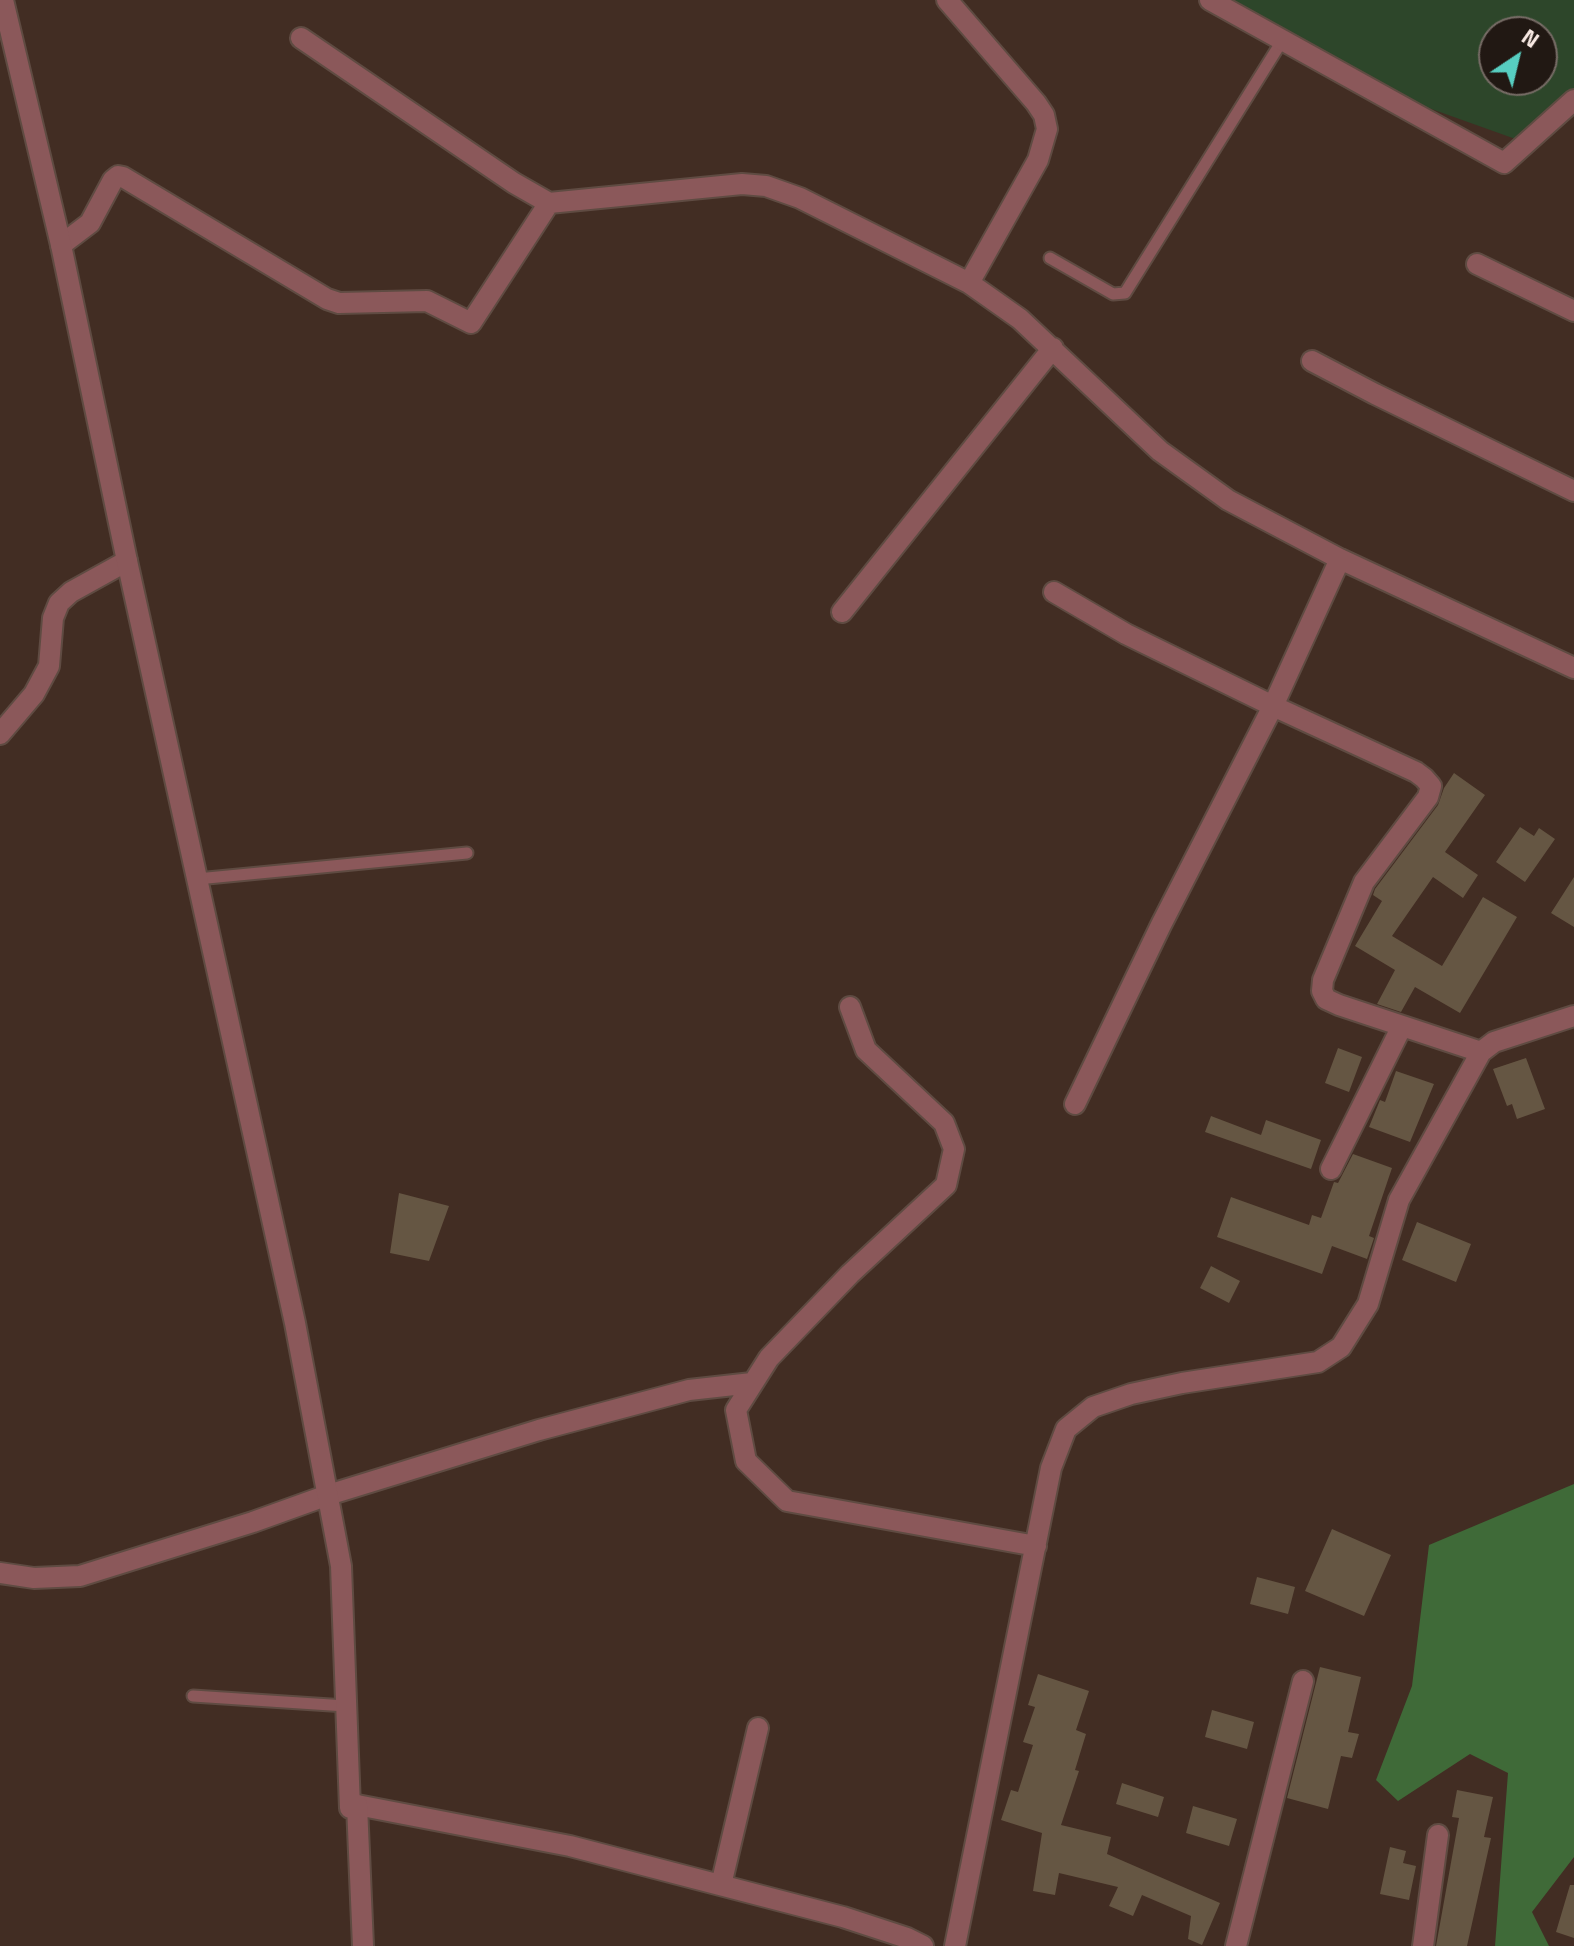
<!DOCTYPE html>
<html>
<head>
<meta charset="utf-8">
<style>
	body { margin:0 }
	#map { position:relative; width:1574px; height:1946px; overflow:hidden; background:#422d23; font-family:"Titillium Web",sans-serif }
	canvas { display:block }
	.north { position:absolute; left:1478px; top:16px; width:80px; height:80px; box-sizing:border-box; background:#211813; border:2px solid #776c66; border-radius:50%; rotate:35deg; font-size:22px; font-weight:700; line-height:32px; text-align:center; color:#f8e9e3 }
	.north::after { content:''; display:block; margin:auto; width:28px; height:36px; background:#57cec1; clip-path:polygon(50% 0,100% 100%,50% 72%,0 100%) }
</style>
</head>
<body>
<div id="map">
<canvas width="1574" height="1946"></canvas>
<div class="north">N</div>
</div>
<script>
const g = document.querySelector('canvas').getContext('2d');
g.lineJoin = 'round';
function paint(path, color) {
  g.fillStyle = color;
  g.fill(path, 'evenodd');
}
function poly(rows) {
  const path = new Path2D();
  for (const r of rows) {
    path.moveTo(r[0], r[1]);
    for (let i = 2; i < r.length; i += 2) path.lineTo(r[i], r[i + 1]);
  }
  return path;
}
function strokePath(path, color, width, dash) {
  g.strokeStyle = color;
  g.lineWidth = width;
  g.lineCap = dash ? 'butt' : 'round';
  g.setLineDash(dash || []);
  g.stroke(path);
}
paint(poly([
	[1233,0,1574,0,1574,92,1521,141,1423,106],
	[1494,32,1542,32,1542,80,1494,80]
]), '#2d462a');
paint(poly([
	[1574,1484,1574,1857,1532,1912,1549,1946,1495,1946,1508,1773,1470,1754,1398,1801,1376,1780,1412,1686,1429,1545]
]), '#3f6a38');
paint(poly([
	[1454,773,1485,795,1445,852,1478,875,1463,898,1433,877,1392,936,1442,966,1483,897,1517,917,1460,1013,1415,987,1401,1012,1377,1004,1395,970,1355,946,1382,901,1373,895,1375,889,1438,805,1444,788],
	[1520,827,1534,836,1539,828,1555,839,1525,882,1496,862],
	[1574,877,1574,927,1551,913],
	[1338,1048,1362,1057,1349,1092,1325,1083],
	[1526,1058,1545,1109,1517,1119,1512,1104,1507,1106,1493,1069],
	[1396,1071,1434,1084,1410,1142,1369,1127,1380,1100,1385,1102],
	[1211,1116,1261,1135,1266,1120,1321,1140,1311,1169,1205,1132],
	[1353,1154,1392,1168,1369,1236,1374,1238,1367,1259,1332,1246,1322,1274,1217,1237,1231,1197,1309,1225,1312,1215,1321,1218,1334,1182,1338,1183],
	[399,1193,449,1206,429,1261,390,1253],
	[1417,1222,1471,1244,1456,1282,1402,1260],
	[1211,1266,1240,1281,1229,1303,1200,1288],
	[1332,1529,1391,1555,1364,1616,1305,1591],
	[1257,1577,1295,1587,1288,1614,1250,1604],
	[1320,1667,1361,1677,1348,1732,1359,1734,1352,1758,1341,1756,1328,1809,1287,1798],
	[1038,1674,1089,1691,1076,1730,1086,1734,1075,1770,1079,1771,1061,1825,1111,1837,1107,1854,1220,1903,1202,1945,1188,1939,1191,1916,1142,1895,1133,1916,1109,1906,1118,1887,1059,1873,1055,1895,1033,1891,1042,1833,1001,1820,1011,1790,1018,1792,1033,1745,1023,1742,1035,1707,1028,1705],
	[1212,1710,1254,1722,1247,1749,1205,1737],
	[1122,1783,1164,1797,1158,1817,1116,1804],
	[1457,1790,1493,1797,1484,1837,1491,1838,1467,1946,1436,1946,1459,1818,1452,1817],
	[1193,1806,1237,1819,1229,1846,1186,1833],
	[1390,1847,1406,1851,1403,1863,1416,1866,1409,1900,1380,1894],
	[1570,1885,1574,1885,1574,1938,1556,1932]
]), '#655643');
const service = poly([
	[1050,258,1113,294,1125,293,1282,41],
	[197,879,467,853],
	[193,1696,346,1706]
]);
const minor = poly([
	[947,0,1036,103,1044,115,1047,129,1038,160,969,283],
	[1210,0,1504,163,1574,100],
	[301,38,514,183,549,203,742,184,766,186,800,198,969,283,1020,319,1160,451,1228,500,1340,559,1574,668],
	[61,245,90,223,113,180,118,176,123,177,327,299,339,303,427,301,471,323,549,203],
	[1477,264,1574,311],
	[1312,361,1375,394,1574,491],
	[1054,592,1126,634,1273,706,1416,772,1424,778,1431,786,1428,797,1364,882,1323,980,1322,991,1326,999,1339,1005,1481,1052],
	[842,612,1053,348],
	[0,734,34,694,49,666,53,618,59,603,71,592,127,561],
	[850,1007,866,1050,944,1123,954,1149,946,1185,850,1274,769,1358,736,1410,746,1461,787,1501,1036,1546],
	[1075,1104,1161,925,1273,706,1340,559],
	[1331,1169,1401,1028],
	[0,1573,34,1578,80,1576,253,1522,328,1495,539,1430,689,1390,752,1383],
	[357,1805,570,1846,843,1917,907,1938,923,1946],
	[721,1885,758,1728],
	[955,1946,1051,1468,1066,1429,1093,1407,1131,1394,1182,1383,1318,1362,1341,1347,1368,1304,1399,1200,1481,1052,1494,1042,1574,1016],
	[1236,1946,1303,1681],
	[1423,1946,1438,1835]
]);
const tertiary = poly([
	[3,0,61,245,127,561,295,1323,341,1566,350,1808,357,1805,363,1946]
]);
strokePath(service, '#5f4b42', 15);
strokePath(minor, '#5f4b42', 24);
strokePath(tertiary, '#5f4b42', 24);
strokePath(service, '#8b585a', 11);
strokePath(minor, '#8b585a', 20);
strokePath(tertiary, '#8b585a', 20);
</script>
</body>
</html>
